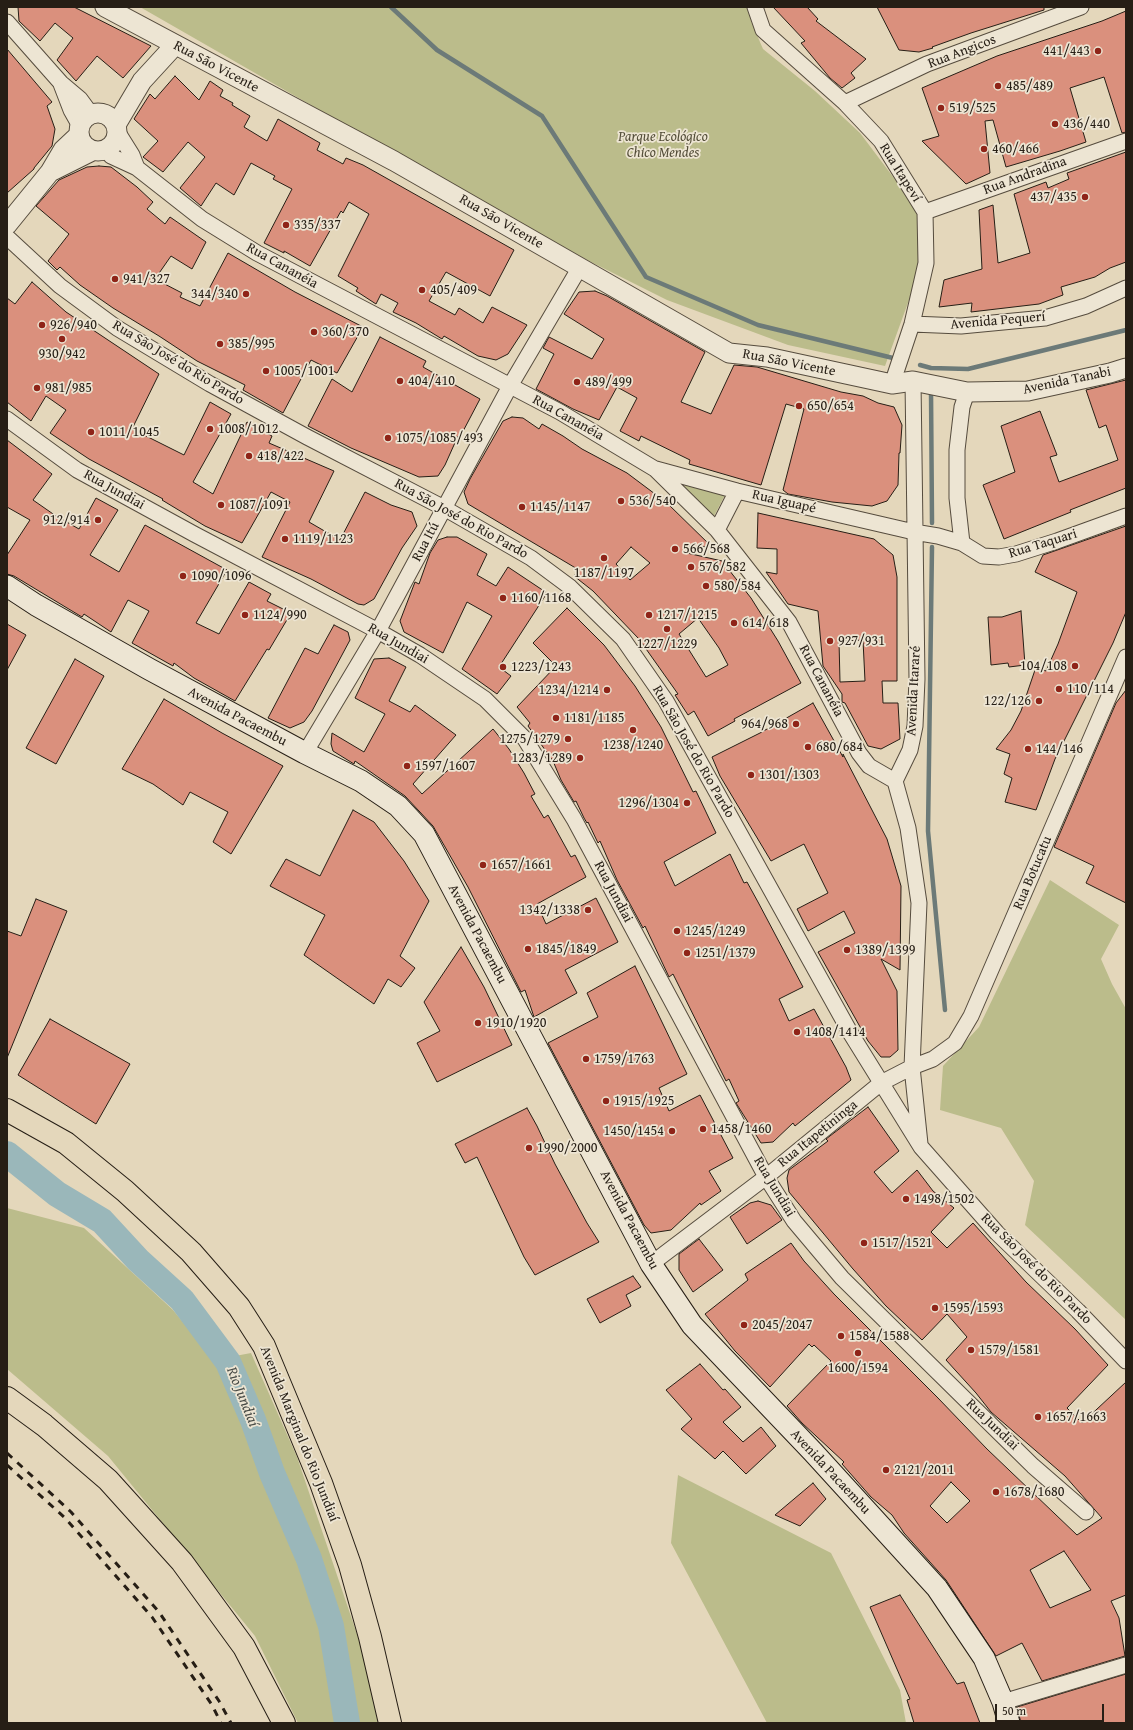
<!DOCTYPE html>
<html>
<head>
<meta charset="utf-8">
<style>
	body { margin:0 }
	#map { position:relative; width:1133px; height:1730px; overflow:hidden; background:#e4d7bb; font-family:"Gentium Book Plus",serif }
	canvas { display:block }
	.frame { position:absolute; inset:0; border:8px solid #261e15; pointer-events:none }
	.scale { position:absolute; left:995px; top:1704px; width:109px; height:18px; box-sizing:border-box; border:2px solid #261e15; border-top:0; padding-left:5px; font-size:12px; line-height:14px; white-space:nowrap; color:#261e15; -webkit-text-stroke:3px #ede5d3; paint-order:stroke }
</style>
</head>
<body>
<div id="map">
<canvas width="1133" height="1730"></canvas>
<div class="frame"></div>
<div class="scale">50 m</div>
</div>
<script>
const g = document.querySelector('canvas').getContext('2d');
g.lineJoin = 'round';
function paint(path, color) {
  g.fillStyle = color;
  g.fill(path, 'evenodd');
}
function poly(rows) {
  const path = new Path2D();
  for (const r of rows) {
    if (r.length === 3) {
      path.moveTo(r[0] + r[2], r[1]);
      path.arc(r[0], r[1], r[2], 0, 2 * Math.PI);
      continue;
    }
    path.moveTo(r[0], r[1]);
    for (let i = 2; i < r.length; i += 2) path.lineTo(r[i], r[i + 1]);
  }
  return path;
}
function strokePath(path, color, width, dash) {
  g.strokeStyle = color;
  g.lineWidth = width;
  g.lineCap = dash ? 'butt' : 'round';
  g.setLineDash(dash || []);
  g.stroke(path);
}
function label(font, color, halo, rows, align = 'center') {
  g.font = font + ' "Gentium Book Plus",serif';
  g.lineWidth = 3.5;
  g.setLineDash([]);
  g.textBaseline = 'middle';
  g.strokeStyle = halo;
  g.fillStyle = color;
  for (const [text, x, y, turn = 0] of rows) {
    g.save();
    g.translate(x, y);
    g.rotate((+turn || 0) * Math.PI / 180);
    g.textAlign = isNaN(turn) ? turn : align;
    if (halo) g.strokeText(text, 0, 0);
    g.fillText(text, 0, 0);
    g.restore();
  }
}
paint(poly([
	[140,7,750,7,751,21,763,49,815,91,860,133,915,206,923,229,921,267,885,366,788,345,667,300,589,261,377,143],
	[683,485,725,495,714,516],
	[1050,880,1119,925,1101,959,1112,984,1126,1009,1126,1320,1025,1225,1034,1181,1001,1128,940,1110,943,1066,979,1027],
	[7,1208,84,1228,173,1310,214,1360,251,1353,297,1457,361,1646,378,1723,298,1723,255,1636,108,1456,7,1369],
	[678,1475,831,1553,900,1690,906,1723,767,1723,671,1543]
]), '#bbbc8b');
strokePath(poly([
	[391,7,437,50,542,116,646,277,758,325,897,359],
	[920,365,931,368,968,369,1126,330],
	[931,390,932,523],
	[932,547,928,831,945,1010]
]), '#6c7a78', 4.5);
strokePath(poly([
	[7,1154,57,1194,102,1221,138,1260,182,1300,228,1362,253,1420,272,1473,309,1559,331,1626,347,1723]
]), '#9ab7ba', 26);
const building = poly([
	[18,7,74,7,151,46,123,78,97,56,76,81,57,60,73,38,55,23,40,41,19,21,18,7],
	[773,7,807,7,818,19,816,21,866,59,851,73,855,78,842,88,830,78,801,43,805,41,773,7],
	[877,7,1044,7,1044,10,971,33,932,47,933,48,919,52,899,50,877,7],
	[1126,11,1126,132,1122,133,1104,77,1070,88,1086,142,1060,151,1006,167,993,120,985,121,990,173,966,184,922,141,939,136,922,88,997,56,1102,21,1126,11],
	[7,49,52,102,47,106,55,129,52,146,34,168,34,169,7,193,7,49],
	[175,76,199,100,210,81,223,90,220,96,233,103,232,105,250,116,244,127,267,141,278,119,320,143,317,150,343,164,346,158,363,165,514,250,490,296,446,272,429,301,455,315,459,308,483,323,492,307,527,325,508,354,496,360,478,356,444,336,442,339,416,323,393,312,398,303,381,294,376,304,356,291,358,288,338,276,369,214,349,202,343,213,341,211,310,266,284,251,284,253,264,243,292,189,273,179,275,176,251,163,234,195,216,183,201,206,180,188,205,157,188,142,163,172,143,157,158,141,134,119,150,94,155,99,175,76],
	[1126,152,1126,262,1110,268,1095,277,1061,287,1063,295,1039,304,971,312,972,303,939,307,944,280,982,269,979,210,993,205,998,263,1030,253,1014,194,1046,182,1048,188,1069,179,1067,173,1126,152],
	[99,166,111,167,137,187,153,202,147,209,165,224,170,217,206,242,192,269,171,256,155,279,182,293,180,297,200,306,228,253,295,292,363,327,337,373,311,360,283,413,243,390,245,385,197,361,159,336,113,308,80,285,60,267,57,270,48,261,69,234,36,206,59,180,87,167,99,166],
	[32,282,66,312,159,374,132,429,184,455,210,402,231,414,193,482,213,494,247,422,272,436,269,443,334,471,309,522,340,540,365,492,391,505,412,512,417,526,402,548,374,599,364,605,358,604,311,579,262,557,290,502,271,492,242,543,205,526,162,500,163,499,89,459,50,433,66,410,46,396,31,421,7,402,7,298,15,304,32,282],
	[595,291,607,296,705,352,681,402,711,414,734,365,757,367,841,392,863,396,878,403,894,407,902,425,900,453,899,453,898,485,887,501,872,506,832,502,788,494,783,490,804,409,786,404,761,485,689,464,690,460,641,436,639,441,620,431,637,398,617,387,599,420,573,409,536,389,554,354,543,348,549,337,592,359,604,339,564,314,579,292,595,291],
	[380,337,426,361,423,367,480,399,460,437,458,436,445,465,438,476,419,477,351,448,308,426,332,379,352,392,380,337],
	[1126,380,1126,488,1070,510,1071,512,1004,539,983,485,1015,472,1001,426,1040,411,1057,455,1050,457,1059,482,1118,460,1106,425,1099,428,1086,390,1126,380],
	[512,417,523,418,539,429,542,424,563,436,582,449,627,473,667,503,712,547,688,546,687,553,722,561,751,598,778,641,801,683,734,719,735,721,708,736,694,711,688,715,675,695,678,694,639,639,593,591,574,576,579,570,468,504,464,492,470,479,503,421,512,417],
	[631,547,650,563,630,580,616,564,631,547],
	[698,618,719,648,728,665,706,677,679,634,698,618],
	[7,440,52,474,33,500,56,516,79,529,96,498,118,510,90,555,119,572,145,525,227,570,196,623,219,634,249,582,271,594,267,601,291,613,269,650,267,649,235,701,194,678,174,663,173,666,132,643,149,611,128,600,111,632,84,614,82,617,14,576,7,574,7,555,30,520,7,507,7,440],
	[758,513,874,539,893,555,897,577,897,681,882,681,883,703,898,703,900,739,881,749,868,746,845,703,842,702,842,694,823,666,818,611,788,604,766,572,777,574,777,549,757,548,758,513],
	[863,640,865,681,840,682,839,641,863,640],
	[1126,526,1126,612,1113,643,1055,759,1036,810,1005,802,1012,778,1004,774,1010,754,996,749,1011,730,1021,711,1036,667,1046,671,1058,644,1077,592,1035,572,1043,555,1126,526],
	[447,537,457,537,487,554,477,575,496,586,508,567,547,593,499,667,511,676,497,694,462,669,492,616,467,602,443,653,404,632,400,621,415,582,419,584,430,553,438,540,447,537],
	[567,608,604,645,635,686,661,727,693,792,696,791,716,833,664,862,675,886,730,854,744,883,747,882,758,902,803,987,779,999,789,1021,814,1009,846,1067,851,1080,795,1126,793,1123,773,1142,761,1143,736,1103,739,1101,729,1079,726,1081,673,974,669,977,645,926,643,928,617,880,600,841,598,843,588,822,587,823,584,818,576,801,574,802,561,780,553,761,528,726,530,723,517,707,556,666,533,643,567,608],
	[1021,611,1025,665,1009,667,1008,663,991,665,988,617,1002,617,1021,611],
	[7,624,26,635,7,670,7,624],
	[334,625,348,632,350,640,312,711,304,722,290,728,268,718,305,648,318,654,334,625],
	[389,658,406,667,389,701,410,712,415,705,456,735,413,784,422,794,493,729,509,749,524,773,535,794,531,796,544,818,548,815,571,857,575,855,586,877,537,904,546,924,596,898,618,942,565,970,577,993,534,1017,525,990,521,992,468,887,433,826,405,796,355,761,354,764,333,751,331,744,332,733,364,752,385,714,355,698,374,659,389,658],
	[75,659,104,676,56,764,26,748,75,659],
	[1126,690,1126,903,1086,883,1094,866,1054,847,1116,703,1126,690],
	[164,699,222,733,283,766,231,854,213,842,228,812,190,792,183,805,153,784,122,769,164,699],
	[813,703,843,757,843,754,887,839,901,886,900,970,881,959,897,991,898,1050,890,1057,881,1057,868,1041,818,952,855,933,844,911,808,931,797,909,828,893,804,844,771,861,720,776,712,757,760,733,813,703],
	[353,810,374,822,404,861,429,901,400,956,415,968,401,987,388,979,374,1004,304,955,325,915,270,886,286,859,320,876,353,810],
	[36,899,67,911,7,1058,7,931,21,936,36,899],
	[461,947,484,987,512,1045,437,1082,417,1043,440,1031,424,1002,461,947],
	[635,966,687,1074,659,1088,669,1111,700,1095,733,1158,709,1171,721,1191,701,1205,700,1203,671,1230,651,1233,644,1225,548,1043,598,1017,587,993,635,966],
	[50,1019,130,1064,96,1124,18,1075,50,1019],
	[868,1107,899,1151,874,1172,892,1193,917,1170,933,1191,954,1208,931,1232,947,1248,973,1223,1026,1282,1075,1329,1108,1365,1067,1408,1082,1423,1126,1382,1126,1595,1111,1601,1119,1618,1125,1656,1042,1681,1022,1643,996,1656,946,1580,904,1533,892,1515,871,1497,842,1464,844,1462,802,1423,787,1406,831,1361,814,1345,812,1347,809,1344,770,1387,735,1351,705,1314,748,1280,745,1274,791,1243,804,1261,834,1294,938,1398,987,1449,1077,1535,1102,1518,1065,1476,991,1412,976,1393,946,1360,967,1337,947,1314,922,1340,886,1306,853,1269,789,1192,787,1178,789,1170,828,1141,826,1139,868,1107],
	[951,1482,970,1501,947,1523,930,1506,951,1482],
	[1064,1551,1091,1590,1050,1608,1030,1570,1064,1551],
	[527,1108,537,1126,555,1164,587,1223,599,1242,535,1275,524,1257,477,1157,465,1163,455,1144,527,1108],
	[758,1201,771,1205,782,1220,747,1244,730,1217,750,1203,758,1201],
	[699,1239,723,1270,693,1292,679,1270,679,1254,699,1239],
	[633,1276,641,1287,626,1295,631,1306,600,1323,587,1299,633,1276],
	[700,1364,723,1390,725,1389,741,1407,723,1422,743,1442,761,1427,776,1446,746,1474,723,1451,715,1459,681,1429,692,1419,666,1390,700,1364],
	[813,1483,826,1499,800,1526,775,1515,813,1483],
	[900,1595,957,1684,964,1682,980,1723,914,1723,907,1700,910,1699,870,1607,900,1595],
	[1126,1674,1126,1723,1021,1723,1017,1707,1126,1674]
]);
paint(building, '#da907d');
strokePath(building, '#261e15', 1);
const minor = poly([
	[755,7,763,30,845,103,881,141,925,212,926,263,912,324,892,384],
	[7,22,61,83,80,99,91,114],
	[61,84,71,110,80,126],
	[845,103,927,64,1081,7],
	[117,131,132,155,137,168],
	[106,150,111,156,137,168,202,219,257,253,560,412,655,469,717,530,789,622,859,753,869,766,895,781],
	[925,212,1126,141],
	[7,237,60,286,117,328,210,384,307,437,444,508,531,558,570,587,623,639,666,701,851,1034,921,1147,997,1233,1078,1311,1126,1361],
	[912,324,961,326,1045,318,1086,306,1126,288],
	[913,381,917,679,915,726,910,750,895,781,908,828,919,903,912,1067,920,1144],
	[7,419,77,470,194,534,378,631,420,655,485,699,525,739,574,819,766,1177,794,1221,842,1278,1033,1466,1086,1512],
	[656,469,737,491,914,532,938,536,962,543,983,556,999,557,1016,554,1057,541,1126,516],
	[717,530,737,491],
	[962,543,957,498,957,450,962,407,967,392],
	[305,753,378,631,510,386,580,267],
	[651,1264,766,1177,881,1083,912,1067,933,1059,955,1043,971,1016,1126,657],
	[1003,1702,1126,1665]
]);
const tertiary = poly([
	[105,7,394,161,729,353,767,357,892,384,913,381,967,392,1028,391,1110,373,1126,368],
	[98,132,19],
	[116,125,142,81,175,45],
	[50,172,92,151],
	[7,225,50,172,63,150,79,135]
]);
const secondary = poly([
	[7,586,36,605,149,669,305,753,361,781,398,806,424,834,651,1264,692,1325,813,1452,937,1588,984,1658,1003,1702,1009,1723]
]);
const primary = poly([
	[7,1110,66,1143,125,1191,191,1252,239,1307,264,1346,321,1483,350,1565,370,1637,390,1723],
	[7,1398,44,1425,108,1480,182,1562,244,1647,284,1723]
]);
strokePath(minor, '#564c3e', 17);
strokePath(tertiary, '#564c3e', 21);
strokePath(secondary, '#261e15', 23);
strokePath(primary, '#261e15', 24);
strokePath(minor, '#ede5d3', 15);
strokePath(tertiary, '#ede5d3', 19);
strokePath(secondary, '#ede5d3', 21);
strokePath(primary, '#e4d7bb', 22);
strokePath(poly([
	[7,1453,71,1512,159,1612,219,1701,231,1723],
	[7,1465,65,1518,152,1617,212,1705,221,1723]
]), '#261e15', 3, [7, 7]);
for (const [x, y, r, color] of [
	[1098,51,4,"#8f2418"],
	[998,86,4,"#8f2418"],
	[941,108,4,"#8f2418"],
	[1055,124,4,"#8f2418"],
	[984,149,4,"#8f2418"],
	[1085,197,4,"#8f2418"],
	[286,225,4,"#8f2418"],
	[115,279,4,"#8f2418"],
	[422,290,4,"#8f2418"],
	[246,294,4,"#8f2418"],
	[42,325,4,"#8f2418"],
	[314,332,4,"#8f2418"],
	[62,339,4,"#8f2418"],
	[220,344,4,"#8f2418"],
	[266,371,4,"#8f2418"],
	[400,381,4,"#8f2418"],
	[577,382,4,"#8f2418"],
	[37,388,4,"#8f2418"],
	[799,406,4,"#8f2418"],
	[210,429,4,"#8f2418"],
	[91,432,4,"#8f2418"],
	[388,438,4,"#8f2418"],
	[249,456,4,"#8f2418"],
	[621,501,4,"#8f2418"],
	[221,505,4,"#8f2418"],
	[522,507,4,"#8f2418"],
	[98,520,4,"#8f2418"],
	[285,539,4,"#8f2418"],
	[675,549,4,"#8f2418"],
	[604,558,4,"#8f2418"],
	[691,567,4,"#8f2418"],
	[183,576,4,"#8f2418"],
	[706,586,4,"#8f2418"],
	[503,598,4,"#8f2418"],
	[245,615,4,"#8f2418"],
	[649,615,4,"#8f2418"],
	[734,623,4,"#8f2418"],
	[667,629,4,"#8f2418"],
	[830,641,4,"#8f2418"],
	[1075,666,4,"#8f2418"],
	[503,667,4,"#8f2418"],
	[1059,689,4,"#8f2418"],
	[607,690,4,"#8f2418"],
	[1039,701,4,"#8f2418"],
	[556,718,4,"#8f2418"],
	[796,724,4,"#8f2418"],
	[633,730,4,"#8f2418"],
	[568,739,4,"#8f2418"],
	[808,747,4,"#8f2418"],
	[1028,749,4,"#8f2418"],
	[580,758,4,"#8f2418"],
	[407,766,4,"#8f2418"],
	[751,775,4,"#8f2418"],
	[687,803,4,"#8f2418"],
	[483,865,4,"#8f2418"],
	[588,910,4,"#8f2418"],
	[677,931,4,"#8f2418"],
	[528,949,4,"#8f2418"],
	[847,950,4,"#8f2418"],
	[687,953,4,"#8f2418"],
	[478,1023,4,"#8f2418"],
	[797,1032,4,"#8f2418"],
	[586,1059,4,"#8f2418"],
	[606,1101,4,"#8f2418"],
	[703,1129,4,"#8f2418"],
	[672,1131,4,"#8f2418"],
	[529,1148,4,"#8f2418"],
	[906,1199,4,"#8f2418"],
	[864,1243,4,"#8f2418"],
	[935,1308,4,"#8f2418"],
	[744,1325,4,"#8f2418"],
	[841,1336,4,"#8f2418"],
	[971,1350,4,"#8f2418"],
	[858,1353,4,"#8f2418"],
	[1038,1417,4,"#8f2418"],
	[886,1470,4,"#8f2418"],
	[996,1492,4,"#8f2418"]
]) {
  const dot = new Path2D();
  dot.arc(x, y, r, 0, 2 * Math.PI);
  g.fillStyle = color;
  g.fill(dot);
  strokePath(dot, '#ede5d3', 1.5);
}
label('14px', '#261e15', '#ede5d3', [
	["441/443",1090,51,"right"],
	["485/489",1006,86],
	["519/525",949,108],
	["436/440",1063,124],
	["460/466",992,149],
	["437/435",1077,197,"right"],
	["335/337",294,225],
	["941/327",123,279],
	["405/409",430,290],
	["344/340",238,294,"right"],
	["926/940",50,325],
	["360/370",322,332],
	["385/995",228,344],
	["930/942",62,354,"center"],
	["1005/1001",274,371],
	["404/410",408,381],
	["489/499",585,382],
	["981/985",45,388],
	["650/654",807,406],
	["1008/1012",218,429],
	["1011/1045",99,432],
	["1075/1085/493",396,438],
	["418/422",257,456],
	["536/540",629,501],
	["1087/1091",229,505],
	["1145/1147",530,507],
	["912/914",90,520,"right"],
	["1119/1123",293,539],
	["566/568",683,549],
	["576/582",699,567],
	["1187/1197",604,573,"center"],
	["1090/1096",191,576],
	["580/584",714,586],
	["1160/1168",511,598],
	["1124/990",253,615],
	["1217/1215",657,615],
	["614/618",742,623],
	["927/931",838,641],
	["1227/1229",667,644,"center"],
	["104/108",1067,666,"right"],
	["1223/1243",511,667],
	["110/114",1067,689],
	["1234/1214",599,690,"right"],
	["122/126",1031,701,"right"],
	["1181/1185",564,718],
	["964/968",788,724,"right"],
	["1275/1279",560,739,"right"],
	["1238/1240",633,745,"center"],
	["680/684",816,747],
	["144/146",1036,749],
	["1283/1289",572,758,"right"],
	["1597/1607",415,766],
	["1301/1303",759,775],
	["1296/1304",679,803,"right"],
	["1657/1661",491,865],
	["1342/1338",580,910,"right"],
	["1245/1249",685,931],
	["1845/1849",536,949],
	["1389/1399",855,950],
	["1251/1379",695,953],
	["1910/1920",486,1023],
	["1408/1414",805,1032],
	["1759/1763",594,1059],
	["1915/1925",614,1101],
	["1458/1460",711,1129],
	["1450/1454",664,1131,"right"],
	["1990/2000",537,1148],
	["1498/1502",914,1199],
	["1517/1521",872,1243],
	["1595/1593",943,1308],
	["2045/2047",752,1325],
	["1584/1588",849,1336],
	["1579/1581",979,1350],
	["1600/1594",858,1368,"center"],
	["1657/1663",1046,1417],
	["2121/2011",894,1470],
	["1678/1680",1004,1492]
], 'left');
label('14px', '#261e15', '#ede5d3', [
	["Rua Angicos",962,52,-21],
	["Rua São Vicente",216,67,28],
	["Rua Itapeví",900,173,58],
	["Rua Andradina",1025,176,-20],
	["Rua São Vicente",501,222,30],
	["Rua Cananéia",282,266,29],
	["Avenida Pequerí",998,321,-5],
	["Rua São José do Rio Pardo",178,363,31],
	["Rua São Vicente",789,363,11],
	["Avenida Tanabi",1067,381,-12],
	["Rua Cananéia",568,418,29],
	["Rua Jundiai",114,490,29],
	["Rua Iguapé",784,502,13],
	["Rua São José do Rio Pardo",461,519,29],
	["Rua Itú",426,542,-62],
	["Rua Taquari",1043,544,-17],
	["Rua Jundiai",398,644,30],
	["Rua Cananéia",821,681,62],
	["Avenida Itararé",914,691,-87],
	["Avenida Pacaembu",237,717,28],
	["Rua São José do Rio Pardo",693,752,60],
	["Rua Botucatu",1033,873,-67],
	["Rua Jundiai",613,892,62],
	["Avenida Pacaembu",477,934,62],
	["Rua Itapetininga",818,1134,-39],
	["Rua Jundiai",774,1187,59],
	["Avenida Pacaembu",629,1220,62],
	["Rua São José do Rio Pardo",1036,1269,45],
	["Rua Jundiai",992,1425,44],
	["Avenida Marginal do Rio Jundiaí",299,1434,68],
	["Avenida Pacaembu",830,1472,47]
]);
label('italic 14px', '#534d38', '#ede5d3', [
	["Parque Ecológico",663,137],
	["Chico Mendes",663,153]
]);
label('italic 15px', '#494c47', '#ede5d3', [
	["Rio Jundiaí",242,1397,68]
]);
</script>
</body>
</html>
